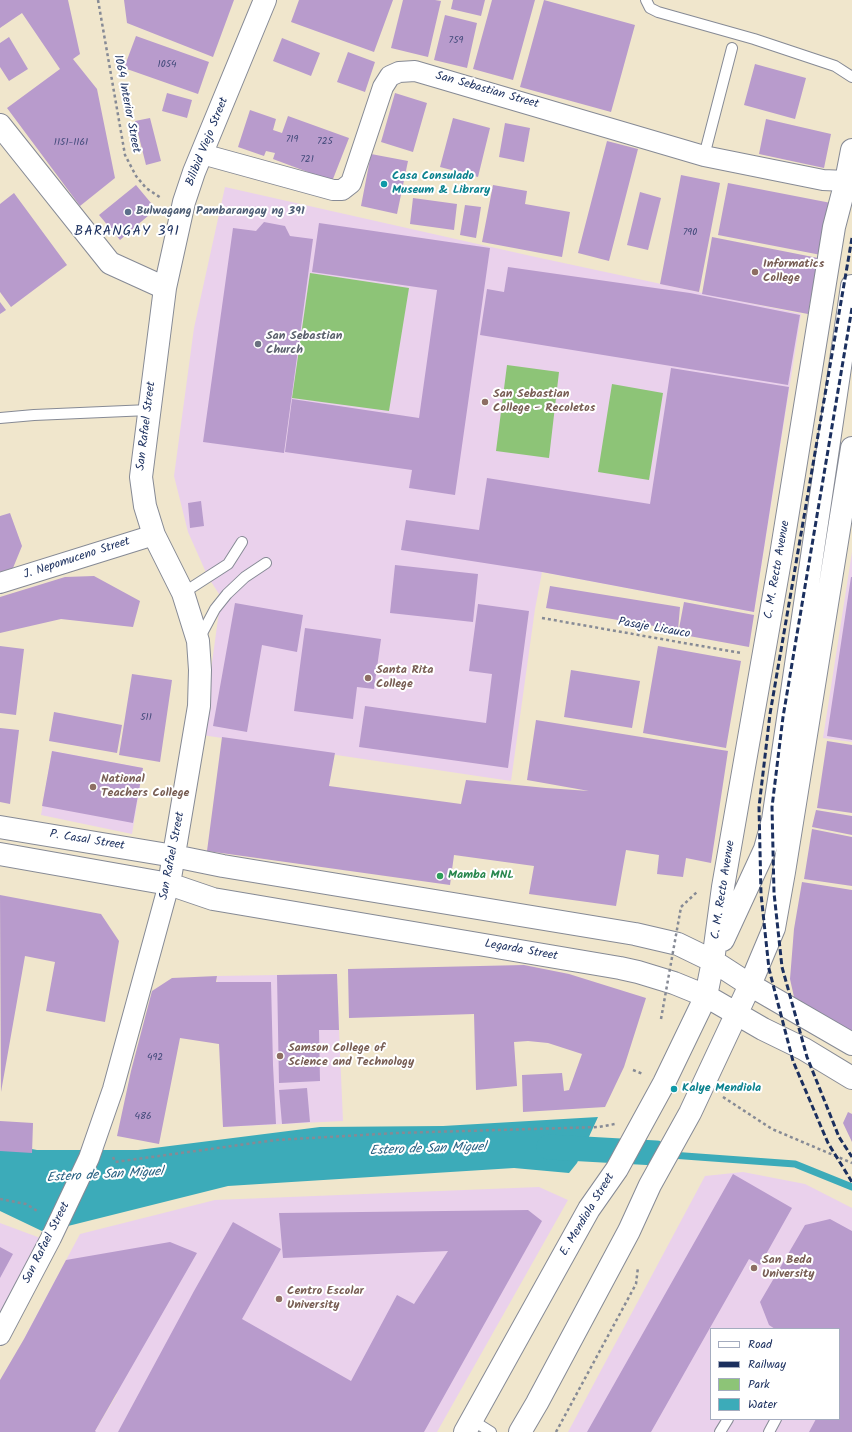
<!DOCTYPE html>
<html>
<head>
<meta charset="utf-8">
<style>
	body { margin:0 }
	#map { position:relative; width:852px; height:1432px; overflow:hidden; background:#f0e6cc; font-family:Kalam,sans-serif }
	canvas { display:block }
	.legend { position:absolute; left:710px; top:1328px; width:130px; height:92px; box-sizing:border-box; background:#fff; border:1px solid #a4acbf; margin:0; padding:5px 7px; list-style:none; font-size:12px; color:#1b2f5e }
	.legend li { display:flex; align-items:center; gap:8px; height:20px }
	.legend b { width:20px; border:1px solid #a4acbf }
</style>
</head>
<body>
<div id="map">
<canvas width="852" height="1432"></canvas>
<ul class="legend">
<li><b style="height:5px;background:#fff"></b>Road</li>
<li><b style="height:5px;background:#1b2f5e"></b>Railway</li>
<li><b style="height:11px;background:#8dc477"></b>Park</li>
<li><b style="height:11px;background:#3cabb9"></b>Water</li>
</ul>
</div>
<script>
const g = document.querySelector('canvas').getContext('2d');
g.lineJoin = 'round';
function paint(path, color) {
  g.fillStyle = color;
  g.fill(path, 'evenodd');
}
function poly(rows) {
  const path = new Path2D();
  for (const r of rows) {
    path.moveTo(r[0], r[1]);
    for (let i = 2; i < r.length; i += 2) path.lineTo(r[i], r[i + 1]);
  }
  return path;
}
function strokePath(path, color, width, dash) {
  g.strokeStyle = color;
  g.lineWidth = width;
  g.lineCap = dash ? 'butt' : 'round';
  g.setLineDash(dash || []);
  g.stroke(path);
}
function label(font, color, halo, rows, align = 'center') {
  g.font = font + ' Kalam,sans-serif';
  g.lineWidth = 4;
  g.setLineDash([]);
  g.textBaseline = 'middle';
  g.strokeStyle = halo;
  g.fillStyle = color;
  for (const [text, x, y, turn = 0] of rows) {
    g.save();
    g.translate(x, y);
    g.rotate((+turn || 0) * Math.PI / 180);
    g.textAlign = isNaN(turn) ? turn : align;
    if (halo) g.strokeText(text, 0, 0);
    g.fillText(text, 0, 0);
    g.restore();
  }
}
paint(poly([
	[225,187,531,256,801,314,754,612,542,572,535,609,511,781,202,735,221,597,208,577,188,532,174,476,194,328],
	[852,552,852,742,823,738],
	[52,751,143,768,132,834,41,815],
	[337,974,339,1030,343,1121,223,1127,217,976],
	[743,1172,805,1184,852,1208,852,1432,568,1432,705,1176],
	[711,1329,839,1329,839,1419,711,1419],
	[539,1187,568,1200,437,1432,0,1432,0,1380,95,1431,117,1394,24,1339,80,1234,215,1200],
	[0,1223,43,1239,0,1312]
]), '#ead1ec');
paint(poly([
	[310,273,409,288,389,411,292,398],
	[507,365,559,372,549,458,496,451],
	[612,384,663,393,649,480,598,472]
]), '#8dc477');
paint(poly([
	[598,1117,577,1163,569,1173,514,1168,228,1186,44,1232,0,1211,0,1143,37,1150,138,1150,320,1127,443,1126]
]), '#3cabb9');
strokePath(poly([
	[671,1155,795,1164,852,1187]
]), '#3cabb9', 7);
strokePath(poly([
	[549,1147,656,1153]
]), '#3cabb9', 25);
paint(poly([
	[0,0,68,0,80,54,73,59,97,89,115,178,80,206,7,108,60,69,22,13,0,28],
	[124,0,234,0,213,57,127,23],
	[299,0,393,0,374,52,291,22],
	[403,0,435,0,441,1,428,57,391,48],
	[453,0,485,0,481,16,451,9],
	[492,0,535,0,513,80,473,69],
	[544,0,635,25,611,112,520,87],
	[445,15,477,23,467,68,434,60],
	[136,36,209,62,198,94,124,68],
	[9,37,28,69,9,81,0,67,0,43],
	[282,38,320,53,311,76,273,61],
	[348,52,375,62,365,92,337,82],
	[755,64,806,78,795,119,744,105],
	[167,93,192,100,187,118,162,111],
	[395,93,427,103,413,152,381,142],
	[250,110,276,119,273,130,282,133,288,116,349,138,333,179,325,183,313,174,273,159,275,153,266,151,264,156,238,147],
	[150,118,161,161,146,165,135,121],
	[453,118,490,128,478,177,440,167],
	[766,119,831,134,824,168,759,154],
	[505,123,530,128,524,162,499,157],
	[607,141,638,149,609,261,578,253],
	[371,154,408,161,397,214,361,206],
	[681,175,720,183,699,292,660,284],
	[728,183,831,203,821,255,718,235],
	[136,185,156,209,120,240,99,215],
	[493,185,527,191,525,204,570,212,562,257,482,242],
	[640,192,661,198,648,250,627,245],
	[14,193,67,265,11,307,0,292,0,204],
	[413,198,457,204,454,230,410,224],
	[465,205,481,207,476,238,460,235],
	[264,222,285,226,290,236,313,239,284,453,203,442,233,228,256,231],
	[319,223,490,248,455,495,409,488,412,470,285,452,292,399,419,418,437,290,312,272],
	[712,237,818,258,808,314,702,294],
	[508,267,690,293,800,315,788,385,480,335,487,289,504,292],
	[0,302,6,310,0,314],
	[671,368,789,387,754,612,542,572,401,550,406,520,479,530,487,478,650,504],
	[201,501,204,526,190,528,188,503],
	[10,513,22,546,13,568,0,572,0,516],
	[395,565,478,574,473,622,390,613],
	[94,576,140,601,133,627,61,619,0,633,0,597,65,577],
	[851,577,852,577,852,740,827,736],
	[550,586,680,607,678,630,546,608],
	[684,602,754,615,749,647,678,634],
	[235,603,303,615,297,652,262,645,247,732,213,726],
	[478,604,529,611,508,768,359,747,365,706,486,723,492,674,469,671],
	[305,628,381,639,374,689,357,687,353,719,294,711],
	[0,646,24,649,16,715,0,713],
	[658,646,741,661,726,748,643,733],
	[571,670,640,681,632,728,564,717],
	[132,674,172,680,160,762,119,755],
	[54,712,122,725,117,753,49,741],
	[536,720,728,751,711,863,686,858,683,877,657,874,659,855,626,850,616,906,529,894,534,866,454,855,450,885,207,851,222,737,335,753,329,786,461,804,466,780,546,788,589,791,527,780],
	[0,728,19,730,10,804,0,802],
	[827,741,852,745,852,813,817,808],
	[52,751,143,768,133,823,42,806],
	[816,810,852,816,852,835,812,827],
	[812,829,852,837,852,886,804,879],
	[802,882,852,890,852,1035,794,997,790,979,794,929],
	[0,895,101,914,119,941,105,1022,46,1011,55,962,25,956,1,1092],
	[524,965,569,974,646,998,624,1067,605,1107,523,1112,522,1075,562,1073,564,1091,569,1090,582,1054,548,1043,528,1041,514,1042,517,1086,476,1090,474,1014,349,1018,348,969],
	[337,974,339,1030,319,1030,320,1081,279,1083,277,975],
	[217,976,216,982,271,982,273,1065,276,1124,223,1127,219,1044,180,1038,159,1144,117,1136,131,1071,152,991,172,978],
	[307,1088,310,1122,282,1124,279,1090],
	[848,1112,852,1114,852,1142,843,1123],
	[0,1121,33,1123,32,1153,0,1151],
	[733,1174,792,1208,760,1265,749,1259,651,1432,587,1432],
	[528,1210,542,1221,424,1432,118,1432,194,1291,233,1222,281,1249,242,1319,351,1381,397,1295,414,1304,448,1251,283,1258,279,1213],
	[830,1219,852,1231,852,1432,809,1432,816,1419,839,1419,839,1329,775,1329,769,1325,760,1302,805,1225],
	[170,1242,197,1253,95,1431,96,1432,0,1432,0,1380,24,1339,66,1260],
	[0,1247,13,1254,0,1278]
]), '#b89bcc');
const lane = poly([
	[646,0,650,8,658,12,754,39,835,66,852,77],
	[704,156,732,48],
	[0,418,34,415,149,410],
	[183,593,228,564,242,542],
	[199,639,215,609,227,594,245,577,266,563],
	[472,1420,491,1432],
	[720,1432,728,1419],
	[769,1432,776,1419]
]);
const street = poly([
	[202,154,333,190,342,190,351,183,383,87,390,76,399,72,415,71,704,156,823,180,846,181],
	[0,583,154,535],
	[0,1335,51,1238,89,1158,113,1089,169,884]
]);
const secondary = poly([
	[0,125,110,263,165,288],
	[0,827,174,856,223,866,635,934,678,944,713,961,750,985,852,1044],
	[0,854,169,884,213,899,620,968,638,972,674,983,706,996,763,1029,804,1049,852,1078],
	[169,884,199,706,200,670,198,641,183,593,154,535,145,506,141,477,165,288,184,202,194,172,265,0],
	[723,940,765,849,773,820,852,286],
	[465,1432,589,1209,617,1169,641,1125,664,1083,706,996,713,961,723,887,781,555,834,227,846,181,852,150],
	[520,1432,537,1403,629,1231,650,1185,690,1113,750,985,774,928,784,872,852,448]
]);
strokePath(lane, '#868a95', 12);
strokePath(street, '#868a95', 22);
strokePath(secondary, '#868a95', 24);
strokePath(poly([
	[98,0,125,155,136,176,146,188,161,198],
	[542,618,741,653],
	[681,907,698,891],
	[633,1070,643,1074],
	[723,1097,772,1129,852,1163],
	[113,1157,115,1162,276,1140,397,1133,599,1127,615,1124],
	[0,1199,26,1204,39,1212],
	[556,1432,636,1284,638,1267]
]), '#868a95', 2.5, [3, 3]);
strokePath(lane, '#fff', 10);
strokePath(street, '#fff', 20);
strokePath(secondary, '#fff', 22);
strokePath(poly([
	[852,238,770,714,759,807,761,894,769,969,793,1061,828,1143,852,1182],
	[852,308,783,717,772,807,774,893,782,967,807,1057,839,1137,852,1157]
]), '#1b2f5e', 3, [6, 3]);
strokePath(poly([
	[661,1019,681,907]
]), '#868a95', 2.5, [3, 3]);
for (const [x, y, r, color] of [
	[384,184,4,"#0f9aa8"],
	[128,212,4,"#5c6f8a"],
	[755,272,4,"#8d6e63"],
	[258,344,4,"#6b7280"],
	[485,402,4,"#8d6e63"],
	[368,678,4,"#8d6e63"],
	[93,787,4,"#8d6e63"],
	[440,876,4,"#2e9e5b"],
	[280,1056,4,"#8d6e63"],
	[674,1089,4,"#0f9aa8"],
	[754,1268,4,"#8d6e63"],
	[279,1299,4,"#8d6e63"]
]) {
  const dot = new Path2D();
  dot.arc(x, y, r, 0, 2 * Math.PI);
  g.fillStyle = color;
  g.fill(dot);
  strokePath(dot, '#fff', 1.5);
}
label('10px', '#424a7a', null, [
	["759",456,41],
	["1054",167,65],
	["719",292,140],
	["725",325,142],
	["1151-1161",71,143],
	["721",307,160],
	["790",690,233],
	["511",146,718],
	["492",155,1058],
	["486",143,1117]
]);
label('12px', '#1b2f5e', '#fff', [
	["San Sebastian Street",487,91,16],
	["1064 Interior Street",126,104,79],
	["Bilibid Viejo Street",208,142,-68],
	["San Rafael Street",147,426,-83],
	["J. Nepomuceno Street",77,559,-18],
	["C. M. Recto Avenue",778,570,-80],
	["Pasaje Licauco",654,629,10],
	["P. Casal Street",87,841,9],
	["San Rafael Street",173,856,-79],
	["C. M. Recto Avenue",724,890,-81],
	["Legarda Street",521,951,10],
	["E. Mendiola Street",588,1215,-59],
	["San Rafael Street",47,1243,-63]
]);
label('bold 12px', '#0d838f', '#fff', [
	["Casa Consulado",392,177],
	["Museum & Library",392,191],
	["Kalye Mendiola",682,1089]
], 'left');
label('bold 12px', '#4e5e75', '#fff', [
	["Bulwagang Pambarangay ng 391",136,212]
], 'left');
label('bold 12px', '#785e54', '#fff', [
	["Informatics",763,265],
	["College",763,279],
	["San Sebastian",493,395],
	["College - Recoletos",493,409],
	["Santa Rita",376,671],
	["College",376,685],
	["National",101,780],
	["Teachers College",101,794],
	["Samson College of",288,1049],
	["Science and Technology",288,1063],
	["San Beda",762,1261],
	["University",762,1275],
	["Centro Escolar",287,1292],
	["University",287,1306]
], 'left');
label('bold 12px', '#5b616d', '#fff', [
	["San Sebastian",266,337],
	["Church",266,351]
], 'left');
label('bold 12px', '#27864d', '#fff', [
	["Mamba MNL",448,876]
], 'left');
label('italic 13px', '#286182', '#fff', [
	["Estero de San Miguel",428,1150,-2],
	["Estero de San Miguel",105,1176,-3]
]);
g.letterSpacing = '1px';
label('14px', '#1b2f5e', '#fff', [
	["BARANGAY 391",127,233]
]);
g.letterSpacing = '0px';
</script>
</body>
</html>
